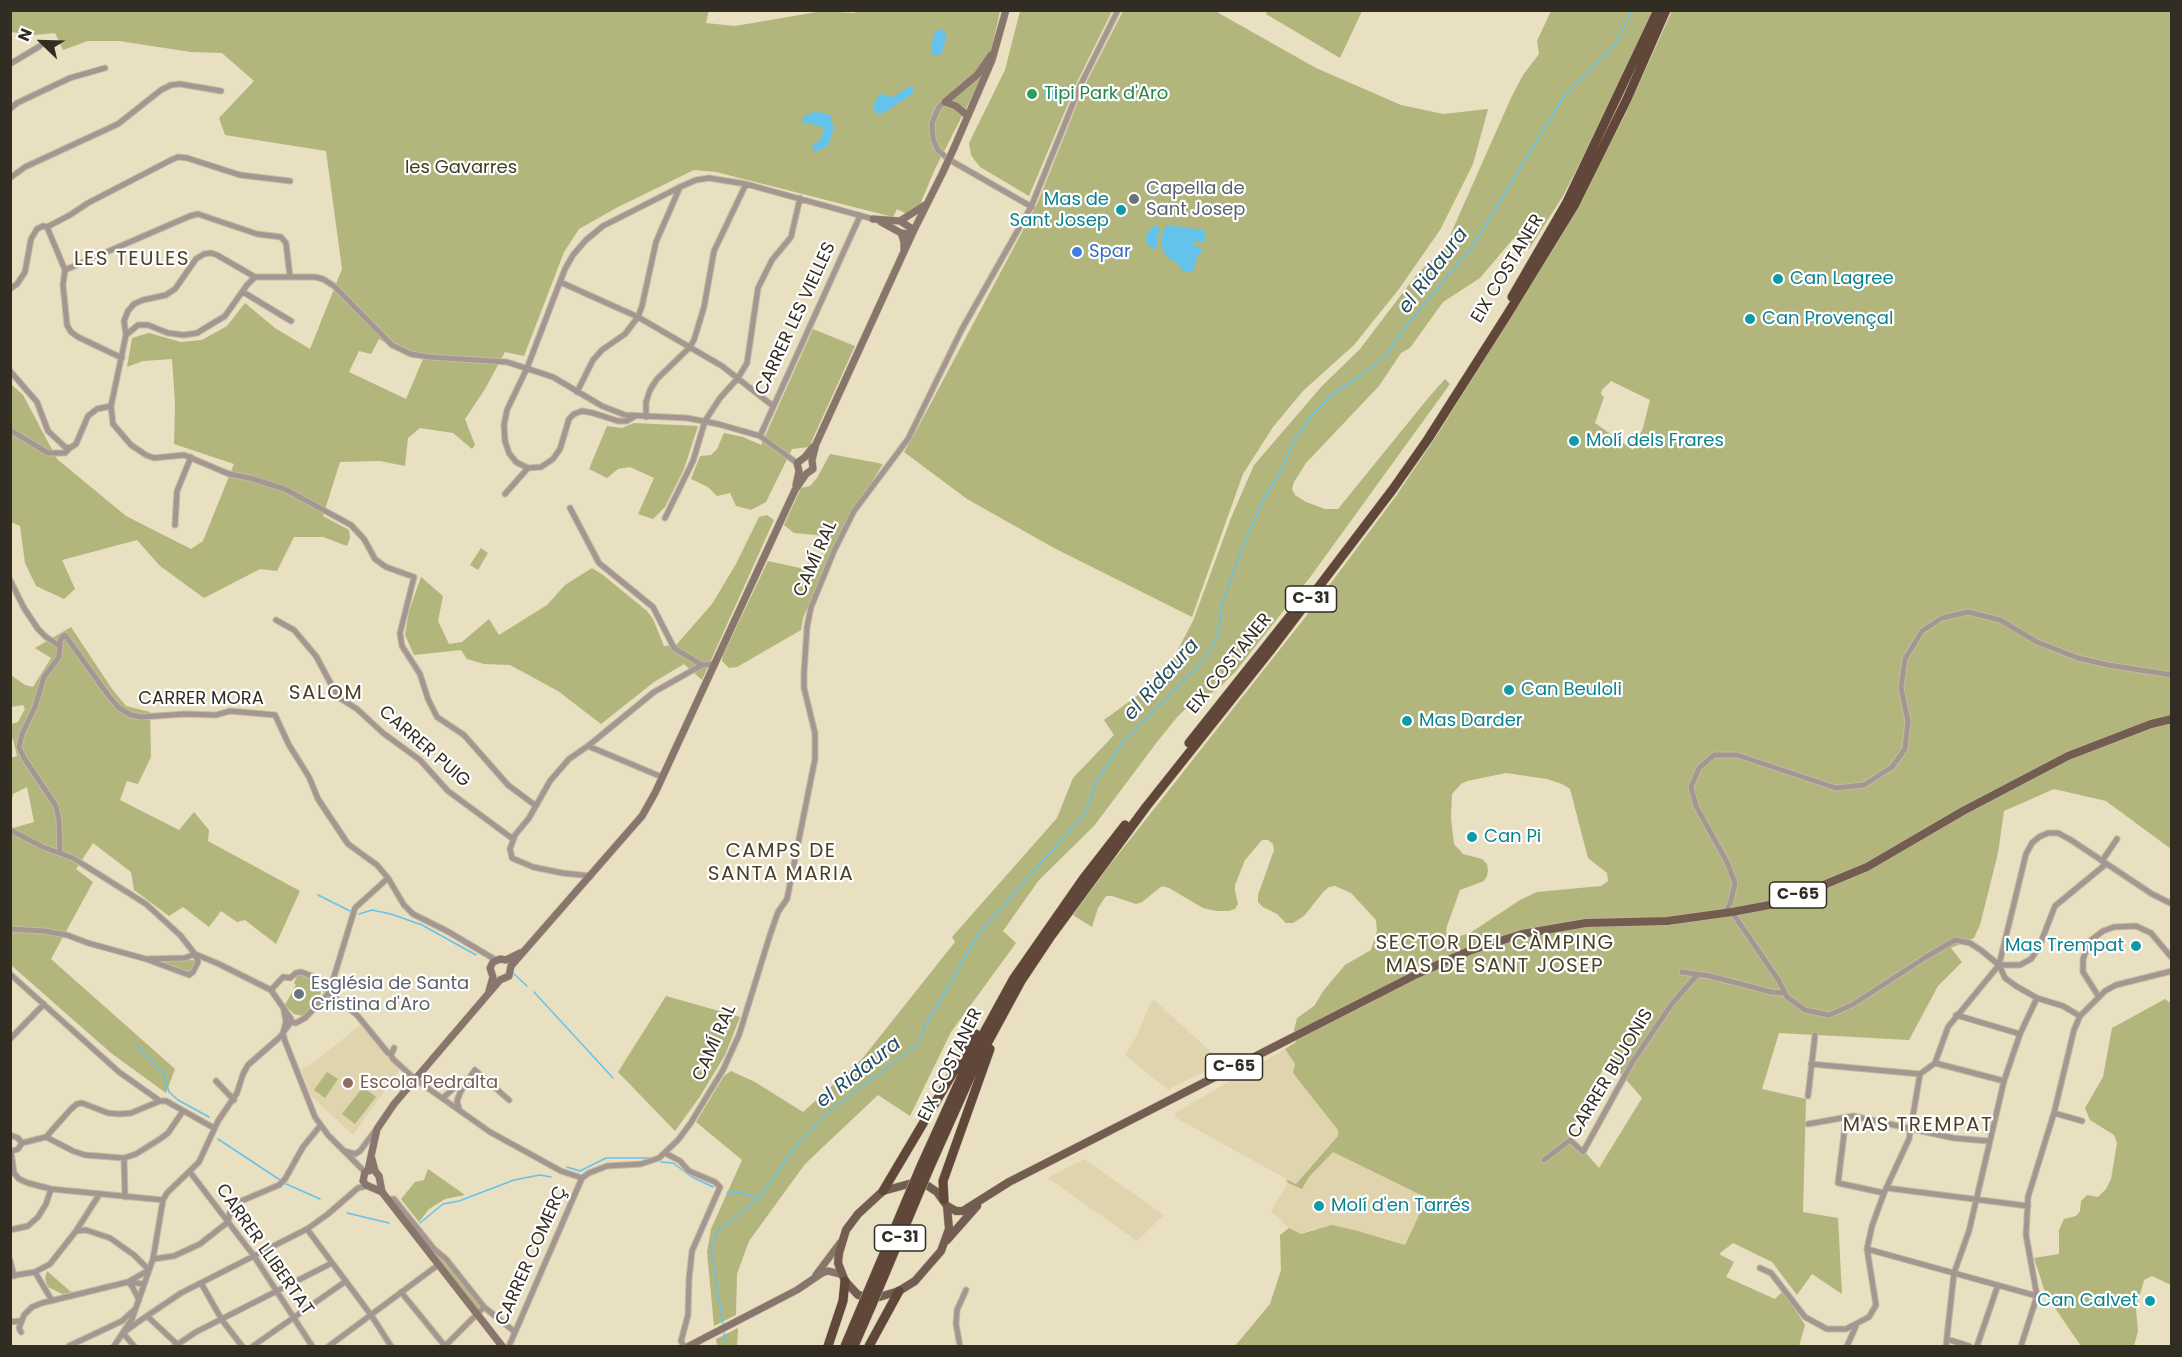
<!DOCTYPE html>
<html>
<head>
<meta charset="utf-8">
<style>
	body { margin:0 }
	#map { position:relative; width:2182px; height:1357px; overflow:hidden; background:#e9dfc1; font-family:Poppins,sans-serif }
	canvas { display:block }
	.frame { position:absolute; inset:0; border:12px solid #312d22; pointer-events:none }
	.north { position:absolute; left:12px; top:12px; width:60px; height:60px; -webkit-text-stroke:4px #fff; paint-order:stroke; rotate:293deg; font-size:16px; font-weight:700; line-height:24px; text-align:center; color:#312d22 }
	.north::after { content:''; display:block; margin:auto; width:21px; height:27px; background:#312d22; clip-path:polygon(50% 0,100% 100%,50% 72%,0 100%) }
</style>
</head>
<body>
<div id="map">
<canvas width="2182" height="1357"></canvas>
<div class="frame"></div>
<div class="north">N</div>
</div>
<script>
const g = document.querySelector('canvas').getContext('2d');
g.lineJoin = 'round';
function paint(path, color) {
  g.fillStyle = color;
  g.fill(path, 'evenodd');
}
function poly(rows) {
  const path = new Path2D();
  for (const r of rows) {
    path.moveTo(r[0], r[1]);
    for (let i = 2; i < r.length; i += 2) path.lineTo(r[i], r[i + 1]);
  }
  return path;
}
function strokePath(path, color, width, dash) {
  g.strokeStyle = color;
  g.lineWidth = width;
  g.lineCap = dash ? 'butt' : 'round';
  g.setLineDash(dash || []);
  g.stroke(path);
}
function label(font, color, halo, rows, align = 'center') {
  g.font = font + ' Poppins,sans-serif';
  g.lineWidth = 4.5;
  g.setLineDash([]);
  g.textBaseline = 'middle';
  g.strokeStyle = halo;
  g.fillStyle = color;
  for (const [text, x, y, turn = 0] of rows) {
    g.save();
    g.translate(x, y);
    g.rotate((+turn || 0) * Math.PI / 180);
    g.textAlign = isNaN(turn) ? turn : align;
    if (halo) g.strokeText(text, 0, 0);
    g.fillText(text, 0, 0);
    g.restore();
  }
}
paint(poly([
	[1154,1000,1222,1062,1168,1090,1125,1055,1135,1039,1151,1002],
	[360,1025,401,1068,353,1135,311,1096,301,1070,318,1059],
	[1285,1049,1338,1130,1338,1136,1296,1184,1176,1118,1175,1113],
	[1333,1152,1427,1198,1405,1245,1358,1231,1313,1229,1301,1234,1289,1228,1271,1211,1288,1183,1302,1189,1309,1177],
	[1084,1159,1164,1215,1137,1241,1048,1178]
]), '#e0d4af');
paint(poly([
	[709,10,706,23,735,26,823,11,853,13,867,10,1000,11,993,44,979,83,935,169,919,207,907,214,897,209,893,217,716,172,694,170,618,207,579,229,564,252,524,356,505,352,485,389,465,419,475,445,472,449,453,433,420,428,408,438,405,466,380,461,340,462,323,516,349,530,350,538,347,546,323,537,294,537,277,571,260,569,204,598,160,566,137,540,62,560,75,589,64,599,36,586,25,563,20,526,11,522,11,384,23,395,57,459,126,516,191,549,203,541,234,464,174,444,175,403,172,359,143,361,127,367,132,338,149,333,181,342,202,340,227,326,245,303,275,328,310,349,342,269,326,151,225,135,219,118,254,81,222,53,191,52,119,41,88,41,63,50,55,33,35,35,11,32,11,11],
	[379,339,410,357,423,359,406,399,349,372,359,351,371,354],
	[1020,11,1112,11,1078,80,1029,196,980,167,971,155,969,143,1005,70],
	[1123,11,1215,11,1316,68,1401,105,1443,114,1488,109,1473,164,1440,230,1399,289,1354,345,1303,391,1273,427,1243,474,1192,617,1054,548,967,499,904,452,915,433,1038,202,1083,89],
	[1267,11,1267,10,1362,11,1340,58,1266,14],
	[1551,11,1654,11,1623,79,1563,196,1529,249,1513,239,1480,278,1443,302,1410,348,1401,353,1379,386,1306,463,1294,482,1292,489,1295,495,1306,502,1325,509,1338,509,1429,397,1445,379,1450,384,1311,576,1235,672,1217,690,1193,702,1178,716,1157,742,1094,826,1039,880,1003,931,1016,943,951,1032,910,1116,878,1095,805,1164,749,1241,737,1274,736,1315,714,1326,707,1252,711,1229,742,1160,696,1122,724,1076,731,1071,755,1082,803,1112,862,1059,955,942,952,937,1057,818,1073,778,1114,735,1104,720,1164,676,1193,621,1231,518,1254,465,1322,386,1360,349,1417,274,1444,249,1511,98,1523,75,1539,54,1537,41],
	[1672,11,2171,11,2171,849,2106,801,2054,789,2004,811,1998,853,1980,925,1974,938,1951,948,1962,962,1938,986,1909,1040,1779,1033,1762,1089,1806,1099,1803,1212,1838,1218,1842,1294,1812,1274,1797,1295,1772,1262,1733,1243,1719,1254,1734,1262,1726,1277,1775,1299,1783,1291,1805,1325,1799,1346,1235,1346,1270,1304,1281,1270,1280,1235,1289,1228,1301,1234,1332,1225,1358,1231,1405,1245,1427,1198,1333,1152,1309,1177,1302,1189,1288,1183,1286,1179,1296,1184,1338,1136,1338,1130,1293,1073,1295,1064,1285,1049,1296,1042,1294,1030,1297,1018,1314,1006,1324,990,1345,965,1371,950,1377,931,1376,920,1351,893,1335,886,1329,887,1324,891,1304,916,1293,923,1286,923,1277,914,1263,907,1258,902,1258,895,1274,850,1273,844,1268,840,1262,840,1245,860,1235,885,1235,891,1238,904,1235,909,1229,911,1216,911,1203,908,1169,888,1162,886,1142,902,1136,904,1112,896,1106,896,1098,908,1092,927,1073,915,1109,866,1307,615,1396,496,1439,432,1562,235,1624,117],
	[1611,381,1650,400,1643,428,1633,450,1595,423,1604,397,1601,394,1602,390],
	[1506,773,1547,779,1562,784,1570,789,1588,858,1607,873,1608,881,1601,886,1537,892,1520,900,1470,933,1457,937,1450,937,1446,932,1447,926,1460,890,1484,881,1487,876,1488,870,1487,864,1482,859,1463,854,1454,844,1451,818,1452,794,1461,784,1467,781],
	[1608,1059,1642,1098,1599,1168,1570,1135],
	[813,329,855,346,809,447,792,449,766,502,751,510,736,506,730,493,717,496,708,487,691,479,700,456,711,455,717,449,724,433,743,437,761,445],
	[634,423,698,426,684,469,665,507,653,519,638,514,654,478,630,467,618,469,607,478,589,469,607,426,622,428],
	[830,454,883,464,841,531,803,618,801,630,737,667,729,668,722,661,723,655,768,561,800,568,809,563,819,563,823,559,829,545,828,540,817,535,794,533,784,525,801,488,810,486,817,478],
	[767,515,774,520,702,680,684,664,654,682,601,724,558,691,510,665,484,664,467,659,461,650,414,655,405,635,409,611,421,577,443,596,438,621,449,644,462,642,489,619,499,635,547,605,565,585,592,568,603,575,647,611,653,619,664,646,677,644,712,604,736,564,759,517],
	[481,548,488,553,478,570,470,565],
	[71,627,112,689,126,706,150,712,151,757,138,784,127,781,120,800,179,830,194,812,209,830,208,841,300,891,276,944,245,920,237,922,221,911,209,927,183,907,169,916,134,890,131,872,93,843,76,869,93,882,51,959,175,1069,166,1093,111,1053,11,965,10,829,34,822,27,787,13,794,11,803,11,758,17,756,13,739,11,739,11,724,18,722,25,709,23,705,11,707,11,675,25,685,33,687,51,658,35,648],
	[193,960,195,963,191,971,188,973,158,961],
	[301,973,317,981,321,987,320,999,303,1016,294,1014,285,1005,296,985,294,983,298,974],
	[666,996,740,1017,725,1055,699,1098,675,1131,618,1072],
	[2165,999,2172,1004,2171,1285,2152,1276,2144,1280,2136,1309,2138,1331,2134,1346,2081,1346,2046,1295,2034,1258,2059,1254,2059,1230,2064,1219,2076,1216,2080,1211,2081,1201,2087,1195,2098,1197,2106,1189,2111,1179,2117,1143,2114,1135,2090,1120,2085,1108,2103,1077,2112,1028],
	[327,1072,338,1079,325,1098,314,1090],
	[363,1087,376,1097,355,1124,342,1114],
	[428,1169,465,1195,445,1199,429,1209,419,1222,401,1199,415,1182,424,1180],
	[433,1253,444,1259,480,1307,477,1309],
	[47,1271,70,1291,73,1292,62,1294,48,1287,45,1279],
	[738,1328,737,1346,717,1346,716,1339]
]), '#b2b57c');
paint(poly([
	[940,29,945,31,946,37,942,53,937,56,932,54,931,49,934,33],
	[910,86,914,89,912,94,882,114,875,114,873,105,880,94,893,97],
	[1047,86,1066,95,1062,105,1043,96],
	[814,112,824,113,830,115,834,128,828,146,817,151,813,150,812,146,821,139,824,129,820,126,801,122,805,116],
	[1155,225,1160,228,1157,240,1157,247,1153,249,1147,244,1146,238,1147,233],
	[1167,225,1204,230,1206,242,1194,242,1194,245,1201,248,1202,252,1196,259,1196,266,1192,271,1183,271,1177,263,1170,259,1164,252,1161,244,1161,236]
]), '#64c3ec');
strokePath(poly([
	[318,895,350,911],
	[359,914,372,910,391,914,422,925,476,955],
	[514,974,527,986],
	[534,992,613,1078],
	[136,1045,164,1074,169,1092,178,1100,209,1117],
	[218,1139,280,1180],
	[661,1162,673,1163,692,1177,713,1187],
	[567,1167,580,1171,606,1158,649,1158],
	[284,1183,320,1199],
	[727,1192,742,1193,758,1198],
	[347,1213,389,1223],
	[420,1223,443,1204,459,1201,514,1180,540,1175,551,1177],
	[723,1325,711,1248,718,1231,759,1198,797,1144,827,1113,918,1044,925,1026,980,932,1085,813,1098,778,1123,742,1203,661,1218,635,1222,605,1241,551,1263,500,1282,469,1293,442,1312,415,1331,395,1363,374,1387,354,1403,330,1472,247,1563,98,1616,43,1632,10],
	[724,1333,726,1346]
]), '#64c3ec', 1.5);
const street = poly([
	[10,64,40,46],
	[945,102,939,107,932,123,933,139,938,150,948,159,1032,207],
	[10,109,17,103,70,78,105,68],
	[10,178,25,167,118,124,161,90,171,85,180,84,221,91],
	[47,227,65,270,63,285,67,325,71,332,78,337,122,358],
	[65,270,190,216,198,214,257,234,281,237,286,243,290,277],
	[255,277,217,255,211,253,204,254,196,259,175,289,166,295,143,300,134,304,128,311,124,321,126,335,111,406,113,424,131,445,146,455,154,458,184,455,229,474,250,478,285,489,351,525,364,539,375,559,386,567,414,577,400,633,402,646,420,674,428,699,437,717,464,735,508,785,536,806],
	[560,282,638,317,722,366,773,406],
	[10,289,17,284,25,272,31,239,37,229,43,226,47,227,70,215,88,203,171,160,178,157,187,158,240,175,290,181],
	[243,292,291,321],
	[126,335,138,325,148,325,168,333,184,335,197,333,225,316,247,285,255,277,315,277,323,279,334,286,392,345,411,354,429,357,507,362,553,377,602,406,625,415,687,418,718,424,760,436,797,463],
	[10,371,37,402,48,431,65,447,70,448,76,444,88,416,97,409,111,406],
	[577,392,593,360,602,350,625,334,638,317,642,306,656,242,680,187],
	[635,416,627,421,618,421,593,413,582,411,574,414,569,419,560,449,553,459,541,467,528,468,516,462,509,453,505,441,504,425,507,410,527,368,565,269,573,255,586,240,603,226,680,187,696,180,709,178,746,184,873,219],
	[646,417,646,402,650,390,657,379,689,348,694,340,704,307,714,251,746,184],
	[10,430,48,453,65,453,70,448],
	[760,436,860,216],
	[505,494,528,468],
	[570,508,599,563,653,607,674,648,702,665],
	[665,518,693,461,705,421,720,398,738,378,747,363,758,288,772,260,791,237,800,198],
	[175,525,177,491,191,457],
	[10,580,24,608,38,629,46,637,60,646],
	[276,620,294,630,316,656,338,697,357,709,383,733,420,760,448,791,513,839],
	[588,746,662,777],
	[10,830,43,847,73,858,146,904,180,935,195,954,219,964,271,990,291,1019,291,1022,280,1037,248,1065,243,1074,237,1093,218,1121,199,1162,167,1193,163,1200,153,1259,132,1319,114,1346],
	[60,853,59,820,56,806,24,758,19,747,22,734,35,707,44,677,59,657,60,642,62,637,65,635,108,695,119,708,131,715,141,717,185,714,216,715,230,711,275,715,289,745,309,777,318,799,348,844,377,865,388,878,404,905,413,914,447,931,496,960],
	[2102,861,2117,839],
	[591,876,562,873,533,867,512,858,510,849,515,835,529,818,550,781,569,759,588,746,654,692,702,665,714,664],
	[1732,912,1779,981,1787,997,1805,1010,1829,1015,1852,1005,1926,957,1955,940,1970,943,1982,951,1999,965,2005,978,2016,986,2037,998,2063,1006,2080,1016],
	[1725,913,1731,901,1735,883,1727,862,1696,806,1691,787,1699,768,1714,755,1737,755,1836,788,1864,785,1892,767,1905,749,1908,721,1901,688,1905,659,1922,631,1942,618,1968,612,2000,620,2037,642,2078,658,2108,665,2172,675],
	[10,929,44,931,67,935,88,943,146,959],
	[195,954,198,962,193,972,189,975,146,959,185,958,195,954],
	[1999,965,2020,965,2031,959,2039,947,2055,906,2106,864],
	[1682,972,1710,976,1771,992,1785,993],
	[10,974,119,1072,160,1101],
	[271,990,283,977,290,978,296,973,301,972,312,976,319,980,329,993,357,1015,388,1053],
	[2099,997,2083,972,2083,959,2090,941,2103,931,2114,927,2136,926,2151,933,2172,958],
	[284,1011,286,1022,283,1033,285,1041,315,1117,328,1135,365,1172],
	[1956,1015,2020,1034],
	[291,1022,296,1023,305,1018,329,993,355,908,388,878],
	[10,1039,44,1004],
	[394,1048,391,1055,393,1059,415,1079,490,1132,561,1171,582,1178,589,1173,607,1166,641,1164,659,1158,678,1140,690,1124,723,1070,739,1035,770,935,778,912,787,899,815,759,815,733,804,688,804,673,807,627,811,607,834,551,854,511,908,439,962,329,1031,207,1081,84,1118,10],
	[1935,1063,1948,1027,1999,965,2026,854,2032,843,2039,837,2048,833,2058,833,2071,840,2152,894,2172,904],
	[1935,1063,2004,1081],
	[1811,1064,1920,1074],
	[216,1081,234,1100],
	[467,1081,475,1070,509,1100],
	[1808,1096,1815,1035],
	[443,1098,464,1079,467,1081,460,1093,457,1101,459,1109],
	[2054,1113,2082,1121],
	[1846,1118,1838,1183,1884,1193],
	[1808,1124,1853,1116,1953,1138,1988,1141],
	[10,1135,18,1138,22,1143,18,1149,10,1152],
	[46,1137,71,1109,77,1104,82,1103,108,1113,119,1114,131,1113,160,1101,166,1101,214,1128],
	[22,1143,46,1137,73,1151,85,1155,124,1158,136,1154,160,1139,168,1133,183,1111],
	[344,1151,355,1154,360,1151,375,1131],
	[11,1152,14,1173,19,1179,28,1183,51,1189,163,1200],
	[665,1153,680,1161,689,1171,715,1182,720,1187,692,1251,689,1279,688,1315,681,1341,684,1346],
	[124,1158,125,1197],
	[1544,1160,1570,1140,1583,1152,1633,1061,1671,1005,1697,975],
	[190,1172,254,1256,312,1346],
	[1887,1188,2028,1206],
	[387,1199,394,1199,434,1249,446,1259,484,1307,515,1332],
	[307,1229,371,1315,391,1346],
	[10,1230,28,1226,38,1217,46,1204,51,1189],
	[76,1231,86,1230,110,1238,134,1255,149,1270,128,1282,132,1286,139,1300],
	[1867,1249,2037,1296],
	[153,1259,174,1256,200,1244,228,1222,230,1212,239,1202,279,1185,285,1179,303,1147,320,1126],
	[10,1260,14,1276],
	[1760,1268,1771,1273,1805,1317,1827,1329,1846,1329,1869,1317,1876,1305,1867,1249,1872,1226,1884,1193,1909,1139,1920,1074,1935,1063],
	[35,1272,51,1299],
	[10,1276,35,1272,50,1264,76,1231,99,1195],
	[201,1283,222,1320,242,1346],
	[401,1292,445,1346],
	[147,1316,177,1344],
	[10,1322,20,1321],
	[21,1332,19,1328,24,1315,32,1307,42,1303,128,1282,144,1284],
	[1947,1339,1969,1346],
	[69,1346,122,1321,135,1309],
	[134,1346,123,1333,141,1320,181,1293,307,1229,328,1214,358,1188,367,1186],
	[175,1346,196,1332,332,1263],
	[253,1346,346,1281],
	[329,1346,438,1265],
	[445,1346,484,1307],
	[509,1346,582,1178],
	[960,1346,956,1324,957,1310,966,1290],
	[1847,1346,1856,1326],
	[1946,1346,1954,1273,1969,1231,2004,1081,2020,1034,2037,998],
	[1977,1346,1998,1285],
	[2021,1346,2037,1296,2026,1235,2028,1197,2054,1113,2074,1030,2080,1016,2105,991,2116,985,2172,971]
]);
const secondary = poly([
	[968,116,956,106,945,102,977,75,991,55],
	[954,148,992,60,1006,10],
	[873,219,900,221,925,205],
	[900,221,911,228,913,232,909,234,901,233],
	[881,222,901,233,904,242,904,249],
	[796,485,799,471,797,463,805,457,813,447],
	[489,991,493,977,490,968,493,962,500,959,506,960,520,953],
	[372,1159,375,1171,379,1176,382,1192,502,1346],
	[368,1170,377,1129,394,1104,500,980,509,976,511,966,642,816,655,793,795,490,806,474,813,469,812,460,816,444,913,232,943,172],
	[372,1170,365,1172,363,1181,366,1185,382,1192],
	[816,1275,840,1243],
	[689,1346,797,1290,822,1273,828,1271,840,1274]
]);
const primary = poly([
	[916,1182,928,1186,937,1192,947,1206,949,1229,941,1251,915,1281,899,1291,876,1298,858,1295,845,1281,838,1263,839,1253,846,1230,858,1214,883,1191,916,1182],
	[947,1206,956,1211,963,1211,1009,1182,1417,974,1469,951,1522,934,1586,923,1667,921,1732,912,1780,903,1867,867,1963,811,2068,756,2151,724,2172,719],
	[947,1240,977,1206]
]);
const highway = poly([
	[1512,297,1567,202,1658,10],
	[1189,743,1290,616],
	[921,1166,969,1060,1014,978,1083,879,1125,825],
	[929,1169,976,1064,1021,981,1051,936,1146,807,1270,651,1393,489,1428,439,1507,315,1574,206,1627,99,1666,10],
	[883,1191,976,1034],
	[944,1200,943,1181,990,1049],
	[828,1346,843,1301,845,1281],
	[845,1346,864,1301],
	[854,1346,871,1307],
	[869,1346,899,1291]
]);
strokePath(street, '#c4bba1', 7);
strokePath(secondary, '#c4bba1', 8);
strokePath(primary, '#c4bba1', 9);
strokePath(highway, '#c4bba1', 10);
strokePath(street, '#a49791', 5);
strokePath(secondary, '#88756b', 7);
strokePath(primary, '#735c50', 8);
strokePath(highway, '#60473a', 9);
const secondaryBridge = poly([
	[943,172,954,148]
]);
const highwayBridge = poly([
	[864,1301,921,1166],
	[871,1307,929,1169]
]);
strokePath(secondaryBridge, '#c4bba1', 8, []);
strokePath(highwayBridge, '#c4bba1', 10, []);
strokePath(secondaryBridge, '#88756b', 7);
strokePath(highwayBridge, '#60473a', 9);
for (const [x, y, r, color] of [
	[1032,94,6,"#2e9e5b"],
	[1134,199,6,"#6b7280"],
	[1121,210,6,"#0f9aa8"],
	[1077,252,6,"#3f7fe0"],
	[1778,279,6,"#0f9aa8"],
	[1750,319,6,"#0f9aa8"],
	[1574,441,6,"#0f9aa8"],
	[1509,690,6,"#0f9aa8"],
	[1407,721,6,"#0f9aa8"],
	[1472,837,6,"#0f9aa8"],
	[2136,946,6,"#0f9aa8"],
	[299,994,6,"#6b7280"],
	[348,1083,6,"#8d6e63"],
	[1319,1206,6,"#0f9aa8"],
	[2150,1301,6,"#0f9aa8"]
]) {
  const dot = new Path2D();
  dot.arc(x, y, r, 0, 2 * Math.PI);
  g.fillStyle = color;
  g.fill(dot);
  strokePath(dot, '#fff', 2);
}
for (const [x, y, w] of [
	[1311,599,51],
	[1798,895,57],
	[1234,1067,57],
	[900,1238,51]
]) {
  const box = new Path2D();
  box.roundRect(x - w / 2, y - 13, w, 26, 4.5);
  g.fillStyle = '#fff';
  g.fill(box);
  strokePath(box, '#312d22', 1.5);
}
label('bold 16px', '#312d22', null, [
	["C-31",1311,599],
	["C-65",1798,895],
	["C-65",1234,1067],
	["C-31",900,1238]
]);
label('18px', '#27864d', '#fff', [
	["Tipi Park d'Aro",1044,94]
], 'left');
label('18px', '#3e3f1b', '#fff', [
	["les Gavarres",461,168]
]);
label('18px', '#5b616d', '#fff', [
	["Capella de",1146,189],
	["Sant Josep",1146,210],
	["Església de Santa",311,984],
	["Cristina d'Aro",311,1005]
], 'left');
label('18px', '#0d838f', '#fff', [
	["Mas de",1109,200,"right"],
	["Sant Josep",1109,221,"right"],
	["Can Lagree",1790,279],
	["Can Provençal",1762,319],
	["Molí dels Frares",1586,441],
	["Can Beuloli",1521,690],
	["Mas Darder",1419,721],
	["Can Pi",1484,837],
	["Mas Trempat",2124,946,"right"],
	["Molí d'en Tarrés",1331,1206],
	["Can Calvet",2138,1301,"right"]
], 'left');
label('18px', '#366cbe', '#fff', [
	["Spar",1089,252]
], 'left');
label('18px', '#312d22', '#fff', [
	["EIX COSTANER",1508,269,-59],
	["CARRER LES VIELLES",796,319,-65],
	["CAMÍ RAL",816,559,-66],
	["EIX COSTANER",1230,664,-51],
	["CARRER MORA",201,699],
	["CARRER PUIG",424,747,41],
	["CAMÍ RAL",715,1043,-66],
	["EIX COSTANER",951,1065,-64],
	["CARRER BUJONIS",1611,1074,-59],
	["CARRER LLIBERTAT",264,1250,55],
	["CARRER COMERÇ",532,1256,-66]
]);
label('18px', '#785e54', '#fff', [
	["Escola Pedralta",360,1083]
], 'left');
g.letterSpacing = '1.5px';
label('20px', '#4a4128', '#fff', [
	["LES TEULES",132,260],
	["SALOM",326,694],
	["CAMPS DE",781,852],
	["SANTA MARIA",781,875],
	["SECTOR DEL CÀMPING",1495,944],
	["MAS DE SANT JOSEP",1495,967],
	["MAS TREMPAT",1918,1126]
]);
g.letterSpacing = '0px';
label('italic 20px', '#264f61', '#fff', [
	["el Ridaura",1434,271,-53],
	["el Ridaura",1162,680,-48],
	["el Ridaura",859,1073,-38]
]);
</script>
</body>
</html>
